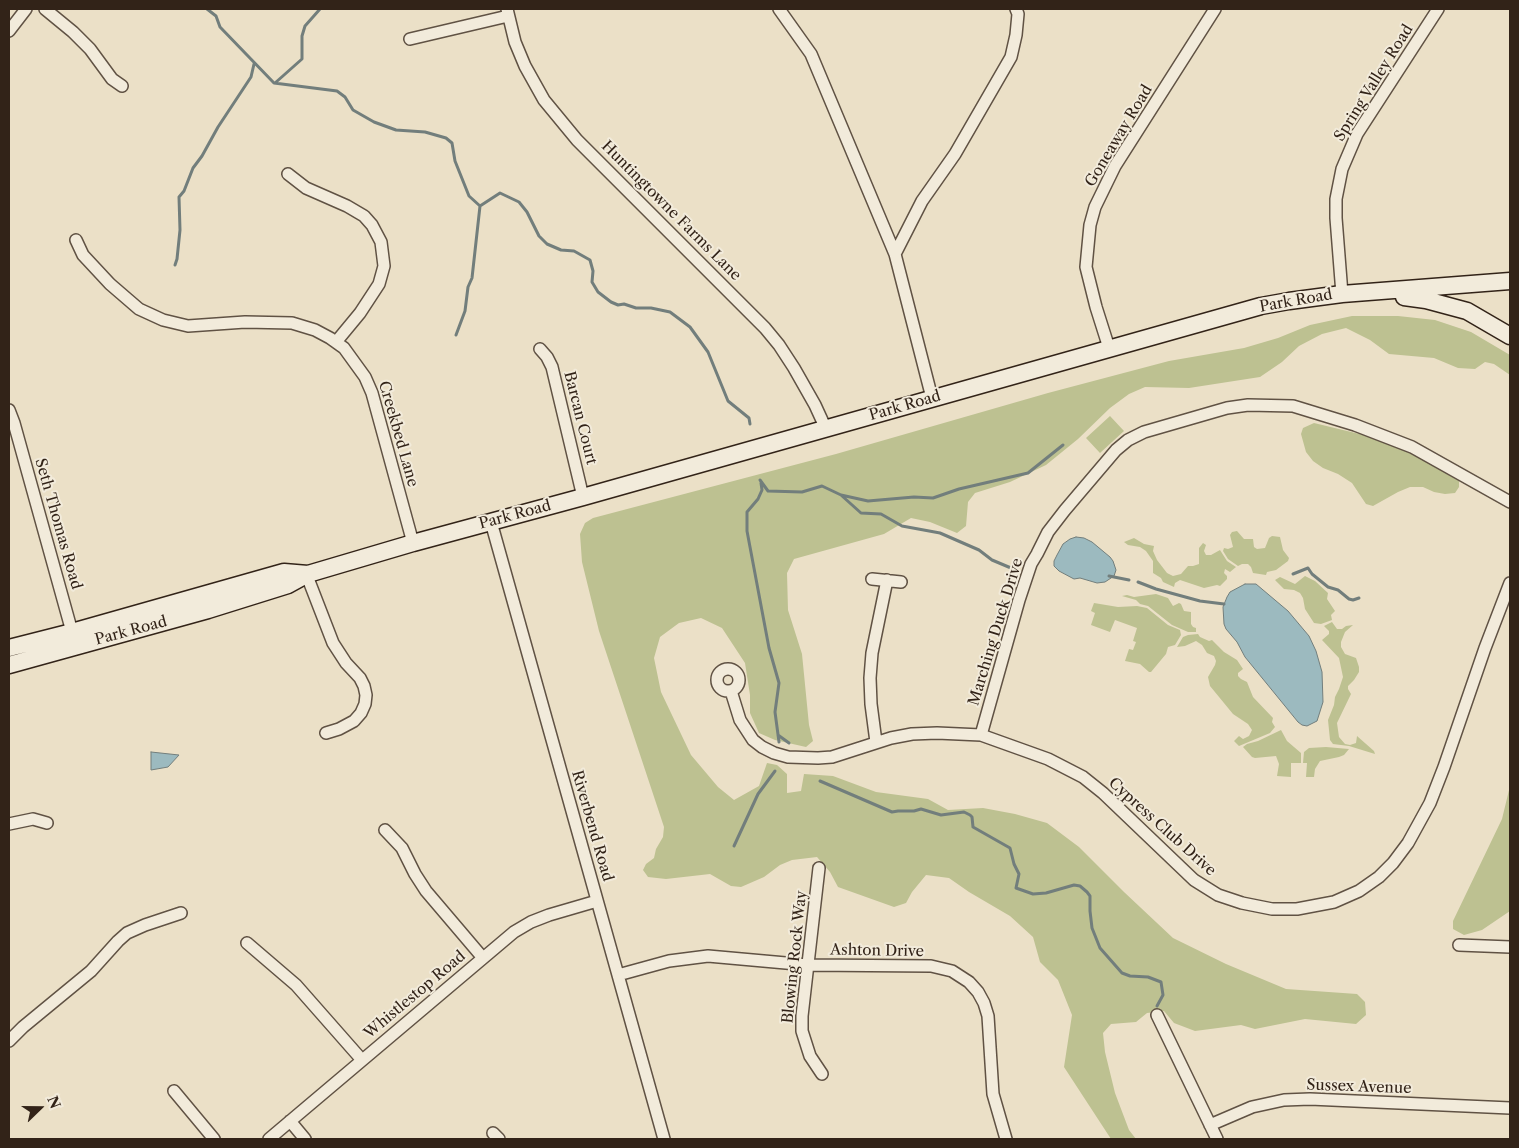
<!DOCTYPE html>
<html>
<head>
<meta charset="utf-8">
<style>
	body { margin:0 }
	#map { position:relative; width:1519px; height:1148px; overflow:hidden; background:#ebe0c7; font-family:"Libre Caslon Text",serif }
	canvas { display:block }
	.frame { position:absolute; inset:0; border:10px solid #322318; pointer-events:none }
	.north { position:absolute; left:15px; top:1083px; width:50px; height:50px; -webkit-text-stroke:4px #f2ebdb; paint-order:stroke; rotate:68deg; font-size:14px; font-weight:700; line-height:20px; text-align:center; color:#322318 }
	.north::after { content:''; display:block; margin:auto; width:18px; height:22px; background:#322318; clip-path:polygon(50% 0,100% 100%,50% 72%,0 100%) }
</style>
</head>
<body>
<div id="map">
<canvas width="1519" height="1148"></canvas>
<div class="frame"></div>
<div class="north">N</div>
</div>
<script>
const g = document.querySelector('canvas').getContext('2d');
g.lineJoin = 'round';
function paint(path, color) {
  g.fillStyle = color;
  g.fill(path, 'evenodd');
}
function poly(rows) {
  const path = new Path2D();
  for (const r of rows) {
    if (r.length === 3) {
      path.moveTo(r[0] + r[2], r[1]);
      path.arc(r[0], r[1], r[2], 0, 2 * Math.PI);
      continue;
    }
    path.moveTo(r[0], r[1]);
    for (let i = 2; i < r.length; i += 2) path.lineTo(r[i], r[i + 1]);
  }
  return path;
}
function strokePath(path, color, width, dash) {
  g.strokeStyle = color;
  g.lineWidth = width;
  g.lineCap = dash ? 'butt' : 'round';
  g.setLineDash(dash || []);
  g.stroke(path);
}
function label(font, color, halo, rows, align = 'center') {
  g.font = font + ' "Libre Caslon Text",serif';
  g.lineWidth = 4;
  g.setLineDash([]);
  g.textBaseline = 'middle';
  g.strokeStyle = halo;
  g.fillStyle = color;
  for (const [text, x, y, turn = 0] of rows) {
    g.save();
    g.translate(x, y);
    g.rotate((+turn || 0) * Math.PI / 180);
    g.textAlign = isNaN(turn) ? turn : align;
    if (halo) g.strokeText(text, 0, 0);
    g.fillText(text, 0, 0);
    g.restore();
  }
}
paint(poly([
	[1352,316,1398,316,1435,320,1471,332,1510,355,1510,375,1494,364,1485,362,1475,369,1458,368,1434,358,1389,354,1370,340,1346,328,1322,334,1299,346,1282,362,1260,377,1189,388,1145,387,1129,394,1110,408,1078,439,1046,465,1010,482,975,493,968,502,966,526,957,533,930,522,911,518,884,534,794,559,787,573,788,610,802,654,809,725,813,741,806,747,775,740,759,733,750,713,750,695,745,663,722,628,701,618,679,623,660,637,654,658,661,692,691,755,718,787,734,800,759,786,767,763,777,765,787,774,787,793,801,791,804,774,833,776,876,792,928,799,948,810,983,808,1015,814,1047,823,1079,847,1124,892,1173,938,1226,964,1286,989,1357,994,1365,1002,1366,1015,1356,1024,1305,1019,1255,1029,1241,1025,1195,1031,1174,1023,1164,1011,1147,1013,1136,1022,1111,1024,1103,1033,1105,1052,1115,1093,1129,1130,1136,1139,1111,1139,1064,1067,1072,1015,1058,980,1040,962,1033,937,1010,916,969,892,949,878,926,875,912,892,906,903,894,907,838,887,830,872,817,857,792,860,780,865,764,877,741,887,731,886,710,874,666,879,648,877,643,870,646,864,654,858,656,849,663,837,664,827,599,631,582,562,580,534,585,523,593,518,836,454,1048,393,1169,361,1244,348,1278,338,1310,325],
	[1110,416,1124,431,1100,453,1086,438],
	[1314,423,1376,438,1414,455,1459,481,1459,487,1455,493,1445,494,1434,492,1423,487,1410,487,1398,492,1373,506,1366,504,1352,483,1338,474,1323,468,1313,461,1306,452,1301,434,1303,428],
	[1237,531,1244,539,1253,539,1254,547,1257,549,1265,548,1269,538,1272,536,1280,537,1283,550,1289,558,1288,561,1276,570,1267,572,1266,575,1253,573,1251,567,1248,564,1242,564,1238,566,1228,559,1223,551,1224,548,1228,549,1233,547,1230,535,1232,532],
	[1134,538,1144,544,1154,546,1153,551,1157,560,1167,573,1173,576,1181,574,1188,566,1193,566,1199,564,1199,548,1203,543,1206,545,1204,551,1206,555,1211,555,1220,550,1227,561,1236,567,1230,572,1225,569,1224,573,1227,576,1227,579,1220,586,1217,585,1204,588,1180,580,1175,583,1174,587,1163,582,1161,578,1153,573,1153,561,1146,551,1140,547,1128,545,1124,542],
	[1305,576,1315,581,1328,593,1327,599,1335,611,1331,615,1332,620,1321,624,1314,623,1305,609,1303,598,1300,593,1294,590,1284,589,1275,580,1280,577,1295,584],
	[1156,594,1168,598,1173,606,1179,603,1181,604,1184,611,1191,612,1191,624,1193,627,1196,628,1196,632,1188,632,1172,625,1148,606,1140,604,1136,600,1122,596,1127,595,1134,597],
	[1094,603,1118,607,1137,606,1147,608,1168,625,1180,630,1181,635,1175,645,1168,647,1166,654,1151,672,1149,672,1140,664,1125,661,1129,649,1133,650,1136,642,1133,641,1137,628,1115,620,1110,632,1091,625,1095,613,1091,611],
	[1332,622,1337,629,1342,629,1346,626,1353,625,1345,632,1341,642,1341,647,1345,654,1356,658,1359,667,1359,672,1354,680,1348,686,1348,689,1351,694,1337,723,1339,737,1345,744,1350,745,1356,743,1357,736,1374,751,1375,754,1349,746,1333,744,1330,740,1328,720,1334,705,1335,697,1339,689,1343,677,1339,658,1322,640,1329,634,1329,631,1324,626],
	[1198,634,1200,637,1209,641,1212,640,1224,652,1237,660,1243,669,1238,673,1238,676,1241,679,1247,682,1253,697,1273,718,1272,722,1275,727,1270,733,1239,746,1234,741,1239,736,1243,739,1249,736,1252,730,1248,724,1233,714,1210,686,1208,677,1215,665,1216,661,1214,656,1207,653,1202,645,1196,641,1185,646,1177,647,1183,637,1188,635],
	[1281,730,1287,741,1301,753,1301,763,1291,763,1291,777,1277,776,1279,764,1276,756,1255,758,1252,757,1243,747,1247,744,1258,741],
	[1326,747,1349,749,1344,755,1339,757,1320,761,1315,769,1314,777,1306,777,1307,763,1303,763,1304,752,1309,748],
	[1510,786,1510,911,1482,930,1464,935,1453,929,1453,921,1502,819]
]), '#bdc191');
const water = poly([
	[1076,537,1084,538,1092,542,1110,557,1113,561,1116,570,1114,576,1105,582,1097,583,1080,578,1074,579,1059,571,1054,566,1054,561,1057,555,1063,544,1070,539,1076,537],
	[1245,584,1256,584,1288,611,1309,636,1316,651,1322,672,1323,702,1317,721,1307,726,1302,725,1298,722,1245,657,1237,642,1226,629,1224,624,1223,607,1227,597,1230,592,1245,584],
	[151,752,179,755,168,767,151,770,151,752]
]);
paint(water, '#9cbabf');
strokePath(water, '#727e7c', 1);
strokePath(poly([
	[207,9,216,16,220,27,274,83,337,91,345,97,353,110,374,122,396,130,425,132,446,138,452,143,455,161,469,196,480,206],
	[275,83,302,59,302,36,305,26,320,9],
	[480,206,500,193,519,202,527,212,539,236,547,244,561,250,574,251,590,260,593,271,592,282,598,292,611,302,618,305,624,304,636,308,651,308,670,312,690,327,708,352,728,401,749,418,750,424],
	[175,265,177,259,180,230,179,197,184,191,193,168,202,156,218,127,251,77,254,64],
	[456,335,465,311,468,287,472,278,480,206],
	[760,480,768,491,802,492,822,486,841,495,868,501,914,497,933,498,959,489,1028,473,1063,445],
	[761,483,762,490,758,499,747,512,747,531,769,648,779,683,775,712,779,742],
	[841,495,861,513,881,514,902,526,940,533,979,550,992,560,1011,568],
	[1293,574,1308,568,1312,574,1328,587,1338,590,1349,599,1353,600,1359,598],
	[1109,576,1129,580],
	[1138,582,1156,589,1200,601,1224,604],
	[778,735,789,743],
	[820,781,892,812,898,811,914,811,921,809,941,815,964,812,970,815,972,817,973,827,1010,848,1014,864,1019,874,1016,888,1033,894,1046,893,1074,885,1080,886,1087,892,1090,896,1090,911,1092,928,1100,948,1122,973,1130,976,1148,977,1161,982,1163,995,1157,1006],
	[734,846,758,794,775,771]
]), '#727e7c', 3);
const minor = poly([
	[45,9,73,32,90,49,112,79,122,86],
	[507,9,515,42,525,66,544,100,577,140,765,328,779,345,794,368,815,405,826,429],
	[779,9,811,54,895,254,922,201,955,154,1011,57,1016,35,1018,14,1016,9],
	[9,31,26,9],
	[410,39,508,16],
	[288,174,306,188,347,206,364,216,372,225,381,242,384,266,379,284,360,313,336,342],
	[76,240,83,255,110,284,139,309,163,320,188,326,245,322,292,323,315,330,330,338,344,348,365,377,372,393,413,543],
	[895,254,932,398],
	[1342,294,1336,218,1336,199,1342,169,1357,134,1438,9],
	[1109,348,1096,307,1086,267,1090,225,1095,207,1115,166,1215,9],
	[540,349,547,357,552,367,583,497],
	[9,410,14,423,74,639],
	[491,522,664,1139],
	[308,574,309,581,333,643,346,663,360,678,364,686,366,695,365,704,361,713,354,721,339,729,326,733],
	[872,579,901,582],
	[728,680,11],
	[731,691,740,720,753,740,762,747,774,753,788,757,818,758,832,757,891,738,912,734,937,733,981,735,1048,759,1083,777,1103,793,1194,880,1218,895,1242,903,1272,909,1297,909,1334,902,1359,891,1379,877,1393,863,1408,843,1430,803,1444,767,1485,648,1510,583],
	[981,735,1019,600,1031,564,1037,554,1048,532,1065,510,1116,450,1128,440,1144,432,1227,408,1248,405,1293,406,1355,425,1412,447,1510,502],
	[876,742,871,704,870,678,872,653,887,580],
	[9,824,33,819,47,823],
	[385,830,402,848,415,874,426,891,483,958],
	[819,868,802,1016,802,1031,810,1056,822,1074],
	[247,943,296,985,362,1060],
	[1459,945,1510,947],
	[618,975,669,961,708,956,808,965,931,966,952,971,969,982,978,992,984,1003,988,1016,993,1094,1006,1139],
	[1157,1015,1217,1139],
	[9,1041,23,1027,91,971,118,941,127,933,145,925,181,913],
	[174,1091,214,1139],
	[290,1121,305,1139],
	[1210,1125,1252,1107,1284,1100,1310,1099,1510,1108],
	[493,1133,499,1139],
	[269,1139,514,932,531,922,549,915,597,901]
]);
const secondary = poly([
	[1404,297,1426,300,1467,311,1510,336],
	[9,648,72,632,284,572,308,574],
	[9,665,208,610,288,585,308,574,413,543,583,497,1261,306,1289,301,1342,294,1510,281]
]);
strokePath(minor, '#605244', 14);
strokePath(secondary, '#322318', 19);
strokePath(minor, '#f2ebdb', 11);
strokePath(secondary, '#f2ebdb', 16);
label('15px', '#322318', '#f2ebdb', [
	["Spring Valley Road",1374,83,-58],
	["Goneaway Road",1119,136,-59],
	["Huntingtowne Farms Lane",671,211,45],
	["Park Road",1296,301,-10],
	["Park Road",905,406,-16],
	["Barcan Court",580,418,76],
	["Creekbed Lane",398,434,74],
	["Park Road",515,515,-15],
	["Seth Thomas Road",58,524,74],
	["Park Road",131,631,-15],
	["Marching Duck Drive",996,632,-73],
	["Riverbend Road",592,826,74],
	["Cypress Club Drive",1162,827,42],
	["Ashton Drive",877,951,1],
	["Blowing Rock Way",795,957,-84],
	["Whistlestop Road",415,995,-40],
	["Sussex Avenue",1359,1087,2]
]);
</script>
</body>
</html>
